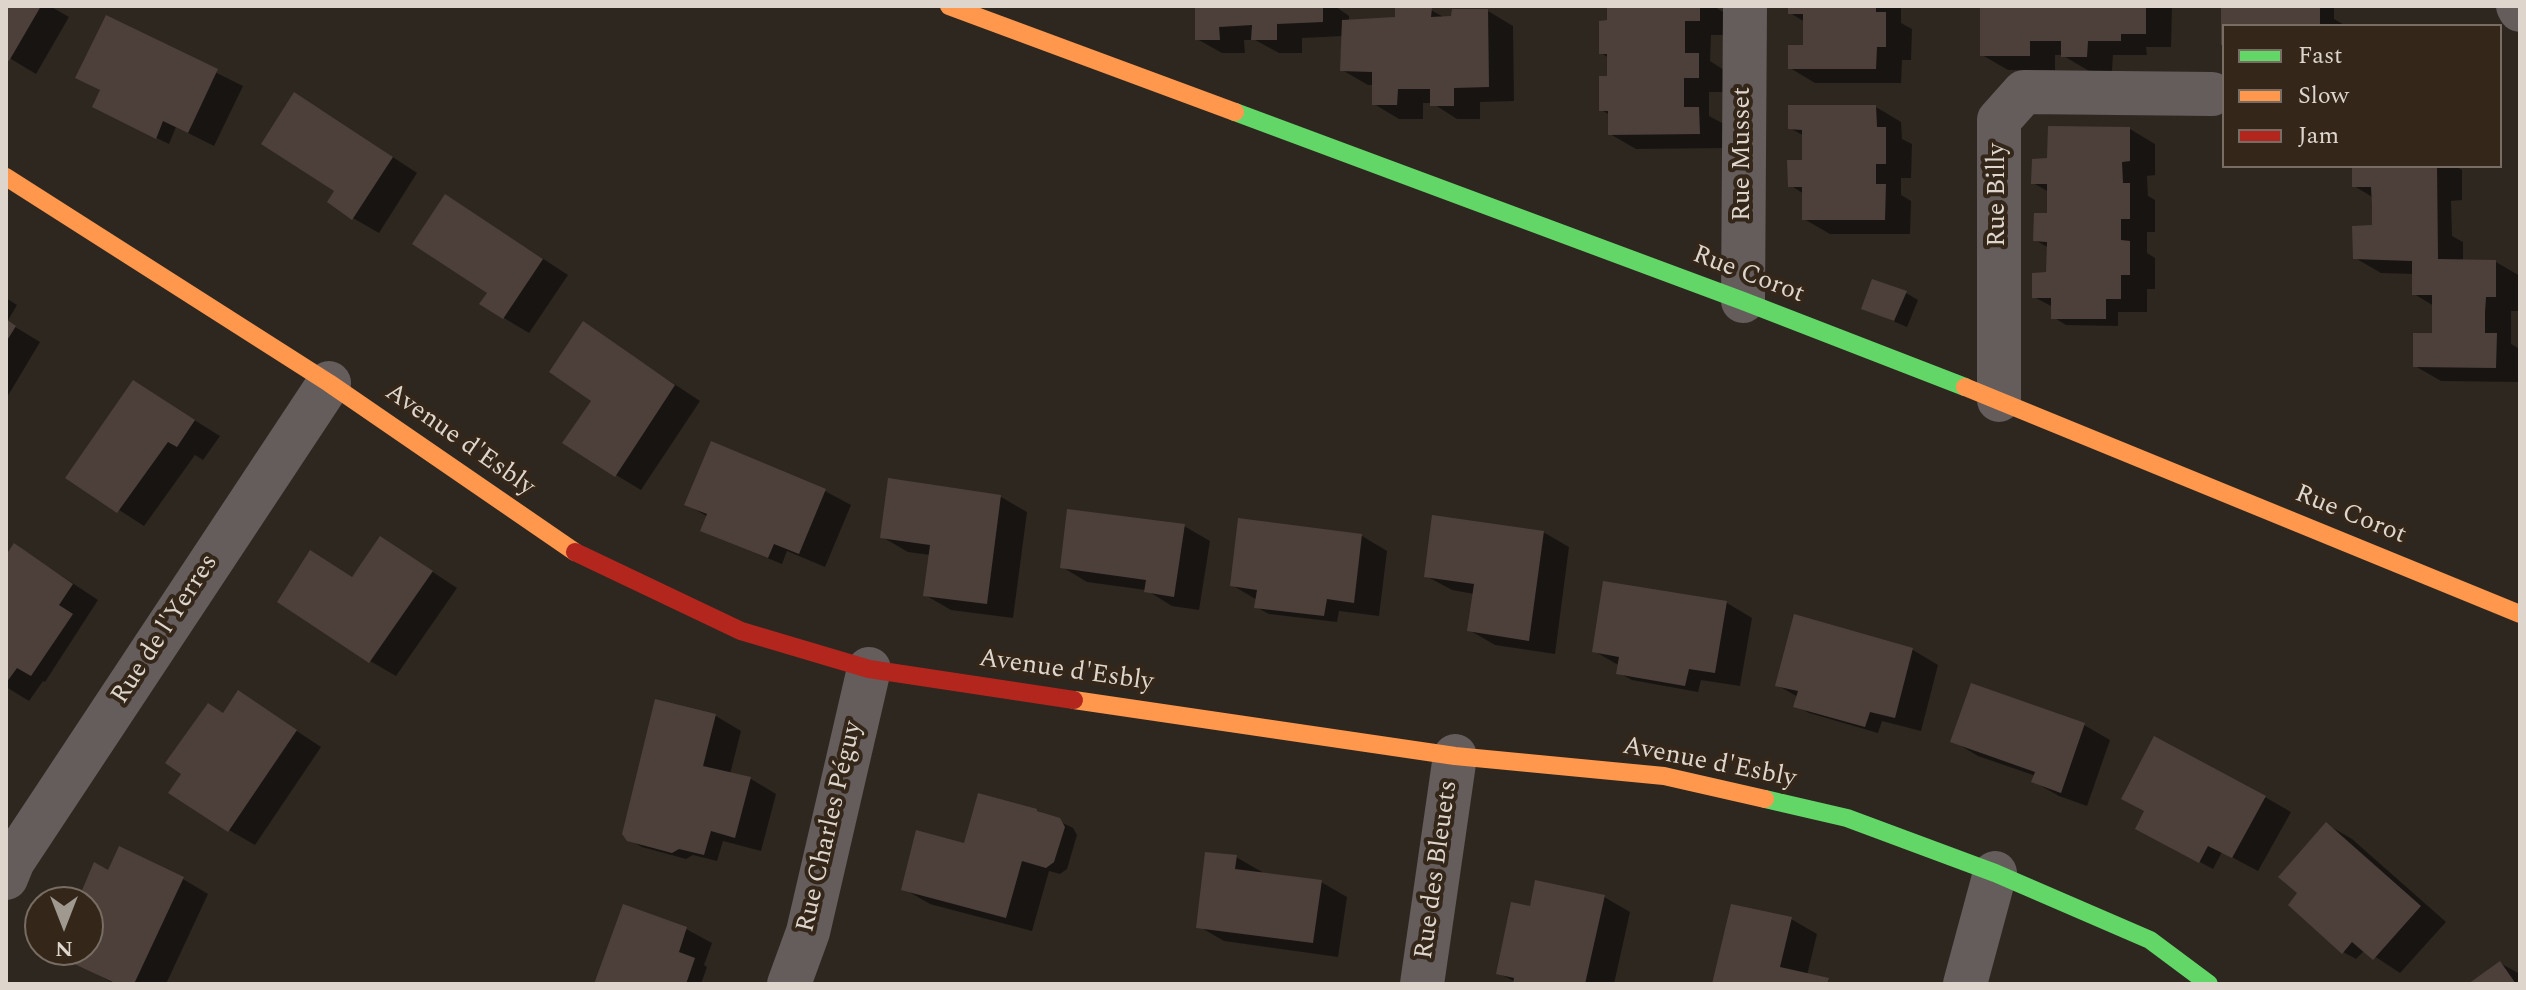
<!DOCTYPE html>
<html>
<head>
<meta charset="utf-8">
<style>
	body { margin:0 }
	#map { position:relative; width:2526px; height:990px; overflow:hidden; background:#2e2720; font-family:Spectral,serif }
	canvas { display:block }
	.frame { position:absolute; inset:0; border:8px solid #ded6cd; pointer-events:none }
	.legend { position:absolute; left:2222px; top:24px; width:280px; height:144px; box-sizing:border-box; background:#34271a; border:2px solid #786d62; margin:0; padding:10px 14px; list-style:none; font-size:24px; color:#ded6cd }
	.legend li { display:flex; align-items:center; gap:16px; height:40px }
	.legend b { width:40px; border:2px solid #786d62 }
	.north { position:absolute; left:24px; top:886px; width:80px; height:80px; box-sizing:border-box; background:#34271a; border:2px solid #786d62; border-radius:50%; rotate:180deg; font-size:22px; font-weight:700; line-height:32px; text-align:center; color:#ded6cd }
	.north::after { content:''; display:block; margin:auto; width:28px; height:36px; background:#a09990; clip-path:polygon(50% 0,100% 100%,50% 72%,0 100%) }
</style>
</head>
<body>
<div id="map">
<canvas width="2526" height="990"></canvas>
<div class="frame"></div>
<ul class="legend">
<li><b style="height:10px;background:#63d668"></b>Fast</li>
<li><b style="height:10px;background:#ff974d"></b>Slow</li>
<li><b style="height:10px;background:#b3261e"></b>Jam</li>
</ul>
<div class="north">N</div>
</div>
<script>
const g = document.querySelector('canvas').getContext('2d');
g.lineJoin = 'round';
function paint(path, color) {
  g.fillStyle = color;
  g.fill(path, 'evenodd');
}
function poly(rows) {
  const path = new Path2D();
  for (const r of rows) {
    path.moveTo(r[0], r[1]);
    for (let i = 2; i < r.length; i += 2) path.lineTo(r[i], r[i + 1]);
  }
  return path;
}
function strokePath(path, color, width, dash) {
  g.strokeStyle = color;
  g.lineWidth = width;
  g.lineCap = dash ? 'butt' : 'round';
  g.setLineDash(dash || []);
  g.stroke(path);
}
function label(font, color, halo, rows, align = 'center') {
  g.font = font + ' Spectral,serif';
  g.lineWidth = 8;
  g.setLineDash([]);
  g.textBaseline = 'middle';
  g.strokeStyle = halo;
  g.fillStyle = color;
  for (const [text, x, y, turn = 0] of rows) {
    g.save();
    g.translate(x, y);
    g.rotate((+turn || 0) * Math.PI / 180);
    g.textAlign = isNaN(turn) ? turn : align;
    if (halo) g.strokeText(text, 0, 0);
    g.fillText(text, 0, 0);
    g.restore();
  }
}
paint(poly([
	[6,6,50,6,69,17,36,74,6,56],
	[1197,6,1335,6,1349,16,1349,21,1397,19,1431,10,1445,18,1488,11,1513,26,1514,101,1480,102,1480,119,1457,119,1432,103,1423,103,1423,119,1399,119,1374,104,1374,85,1368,85,1342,70,1343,36,1302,38,1302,53,1279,53,1255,40,1244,40,1245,53,1222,53,1197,39],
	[1609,6,1713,6,1725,13,1725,35,1711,35,1710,61,1724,70,1724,92,1709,92,1709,116,1724,124,1725,148,1636,149,1610,134,1610,115,1601,110,1609,78,1609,58,1601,53,1609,22],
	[1790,6,1901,6,1901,23,1912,29,1911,60,1902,60,1901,83,1815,83,1790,68,1805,47,1805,22,1790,13],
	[1982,6,2172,6,2171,47,2146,47,2147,55,2113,55,2112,71,2089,71,2062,55,2055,55,2055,70,2008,70,1982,55],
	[2235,6,2334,6,2334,19,2346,26,2224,26,2224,44,2223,10],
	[106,18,243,86,214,146,176,127,169,144,107,114,102,91,77,77],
	[1876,107,1901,122,1902,139,1912,144,1911,178,1901,178,1901,195,1911,201,1910,234,1830,234,1804,219,1804,194,1790,185,1804,162,1804,136,1790,128],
	[320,109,417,173,379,233,353,218,337,190],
	[2130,129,2155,144,2155,175,2147,176,2148,196,2155,200,2155,232,2147,232,2147,253,2155,258,2155,289,2147,289,2147,312,2118,312,2118,326,2066,325,2053,317,2053,307,2034,297,2048,274,2049,248,2035,240,2049,215,2049,192,2033,183,2049,160],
	[2354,166,2455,166,2462,170,2462,200,2451,201,2452,236,2463,242,2463,262,2496,262,2520,276,2520,311,2511,311,2511,344,2520,349,2520,382,2441,381,2415,366,2434,335,2434,306,2414,294,2414,274,2381,273,2355,258,2374,227,2374,198,2354,186],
	[471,212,568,275,529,333,504,318,489,293],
	[1906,293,1918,300,1907,327,1863,308],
	[6,298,17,305,7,322,40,342,6,399],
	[583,324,700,401,641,490,616,475,593,401],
	[159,398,220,436,203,460,195,455,144,526,68,477],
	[890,481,1001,497,1027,512,1013,618,951,610,925,595,930,555,908,552,882,537],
	[825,491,851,505,825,567,787,551,782,564,716,537,708,517,686,504],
	[1184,526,1210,541,1199,610,1172,606,1146,590,1087,582,1062,567],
	[1543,532,1569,547,1555,654,1495,645,1469,630,1474,594,1452,590,1426,576],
	[1362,536,1387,551,1379,616,1339,611,1337,622,1269,614,1256,607,1257,600,1232,585],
	[381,538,457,588,396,676,370,661,352,577],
	[15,545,98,600,45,682,43,681,29,701,6,687,6,558],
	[1727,603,1752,618,1740,686,1701,680,1698,692,1632,680,1619,673,1620,666,1594,651],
	[1795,616,1913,650,1938,665,1921,731,1882,721,1878,733,1809,713,1796,706,1798,697,1777,685],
	[238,692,321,747,255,845,229,830,223,714],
	[656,701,716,716,741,731,730,774,751,779,776,794,761,851,723,841,717,861,693,855,686,859,642,847,628,839],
	[2084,725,2110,740,2087,806,2059,796,2034,782,2036,776,1978,756,1953,741],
	[2265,797,2291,812,2258,871,2222,852,2213,869,2151,836],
	[1036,810,1073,828,1077,835,1067,869,1060,874,1049,871,1032,931,930,904,904,889,966,846],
	[2326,824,2352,839,2446,922,2400,973,2365,950,2356,959,2343,952,2300,893],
	[1236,857,1262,872,1262,875,1321,882,1347,897,1338,957,1224,941,1198,926],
	[110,873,183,879,208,894,166,984,115,984,71,961,75,950,88,950,88,902,79,902],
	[1604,897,1630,912,1614,984,1515,984,1516,982,1498,973,1531,908],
	[1791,919,1817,934,1807,975,1835,984,1714,984],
	[686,929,712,943,704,965,707,967,701,984,596,984],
	[2500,963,2520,974,2520,984,2471,984]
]), '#0007');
paint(poly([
	[6,6,41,6,9,61,6,59],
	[1195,6,1323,6,1323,22,1277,24,1277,40,1251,40,1252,25,1219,27,1220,40,1195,40],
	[1607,6,1700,6,1700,21,1685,21,1685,53,1699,53,1699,78,1684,78,1684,107,1699,107,1700,134,1608,135,1608,111,1599,111,1599,76,1607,76,1607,54,1599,54,1599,21,1607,20],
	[1788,6,1876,6,1876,12,1886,12,1886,47,1877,47,1876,69,1788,69,1788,45,1803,45,1803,14,1788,14],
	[1980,6,2146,6,2146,34,2121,34,2121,41,2088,41,2087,57,2061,57,2061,41,2030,41,2030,56,1980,56],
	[2234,6,2309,6,2309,8,2320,8,2320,26,2224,26,2224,45,2221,45,2221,8],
	[1395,8,1432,8,1431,17,1451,16,1452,9,1488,9,1489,87,1454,88,1454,106,1430,106,1430,89,1398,89,1397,105,1372,105,1372,72,1340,71,1342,20,1395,17],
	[106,15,218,69,188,133,163,121,156,139,92,107,100,90,75,78],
	[294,92,393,157,352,220,327,202,334,191,261,144],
	[1788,105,1876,105,1877,127,1886,127,1886,164,1876,164,1876,184,1886,184,1885,220,1802,220,1802,187,1788,187,1787,160,1802,160,1802,130,1788,129],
	[2048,126,2130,127,2130,161,2122,162,2123,183,2130,183,2130,219,2121,219,2121,240,2130,241,2130,275,2121,275,2121,299,2106,299,2106,319,2051,319,2051,298,2032,298,2032,273,2046,272,2047,242,2033,241,2034,213,2047,213,2047,184,2031,184,2032,159,2047,158],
	[2352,166,2437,166,2438,259,2496,260,2496,297,2486,297,2485,312,2485,333,2497,333,2496,368,2413,367,2413,333,2432,333,2432,295,2412,295,2412,261,2353,259,2352,226,2372,225,2372,205,2371,187,2352,187],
	[445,194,543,259,503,319,479,304,487,293,412,244],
	[1872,279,1907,291,1894,321,1861,309],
	[6,319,16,326,6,342],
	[583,321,675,385,615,477,562,443,591,401,549,372],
	[133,380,195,420,177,447,168,442,117,513,65,478],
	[711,441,826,489,799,554,774,544,768,558,700,531,707,514,684,505],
	[888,478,1001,495,987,604,923,596,930,545,880,538],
	[1067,509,1185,524,1174,597,1144,592,1146,580,1060,568],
	[1432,515,1544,531,1529,641,1467,631,1474,584,1424,577],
	[1238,518,1362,534,1354,603,1327,599,1324,616,1254,608,1257,590,1230,586],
	[380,536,433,571,369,663,277,602,310,550,352,577],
	[14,543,73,584,59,605,73,614,31,676,17,668,6,683,6,555],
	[1603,581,1727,601,1715,673,1689,669,1685,686,1616,674,1619,657,1592,652],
	[1794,614,1913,648,1895,718,1870,712,1865,727,1793,707,1798,691,1775,686],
	[1971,683,2085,723,2061,793,2031,782,2035,772,1950,742],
	[238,690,297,730,228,832,168,793,181,774,165,763,208,703,223,713],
	[655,699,716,714,703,766,751,777,735,838,711,831,704,855,679,849,672,853,627,841,622,834],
	[2154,736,2266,796,2232,858,2208,846,2199,863,2135,829,2144,811,2121,799],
	[978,793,1037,809,1037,811,1060,818,1065,827,1054,862,1046,868,1022,861,1006,918,901,890,916,830,964,843],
	[2326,822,2421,906,2373,960,2352,942,2342,954,2288,905,2297,893,2278,877],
	[119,846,184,877,134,984,117,984,68,961,73,950,88,950,88,902,77,902,94,862,108,870],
	[1205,852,1237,855,1235,869,1322,880,1313,943,1196,928],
	[1535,880,1605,895,1585,984,1513,984,1514,978,1496,974,1511,902,1530,906],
	[623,904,687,927,679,952,695,958,686,984,594,984],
	[1731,904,1792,917,1780,967,1829,978,1827,984,1712,984],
	[2500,961,2516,984,2468,984]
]), '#4d403b');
strokePath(poly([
	[2518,6,2520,10],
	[1743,301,1745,6],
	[1999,400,1999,120,2024,92,2212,94],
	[6,878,13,861,329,383],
	[789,984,808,932,869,669],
	[1422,984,1455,756],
	[1965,984,1995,873]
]), '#655c5c', 44);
strokePath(poly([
	[1235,112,1743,301,1965,387],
	[1765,799,1847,818,1995,873,2150,940,2209,984]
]), '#63d668', 18);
strokePath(poly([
	[949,6,1235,112],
	[6,177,329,383,575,552],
	[1965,387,2520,614],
	[1074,700,1455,756,1664,776,1765,799]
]), '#ff974d', 18);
strokePath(poly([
	[575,552,741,631,869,669,1074,700]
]), '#b3261e', 18);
label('26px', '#ded6cd', '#34271a', [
	["Rue Musset",1744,154,-90],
	["Rue Billy",1999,195,-90],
	["Rue Corot",1748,276,21],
	["Avenue d'Esbly",459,441,35],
	["Rue Corot",2350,516,22],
	["Rue de l'Yerres",166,630,-57],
	["Avenue d'Esbly",1066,672,8],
	["Avenue d'Esbly",1709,764,11],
	["Rue Charles Péguy",831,827,-77],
	["Rue des Bleuets",1438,870,-82]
]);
</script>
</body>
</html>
